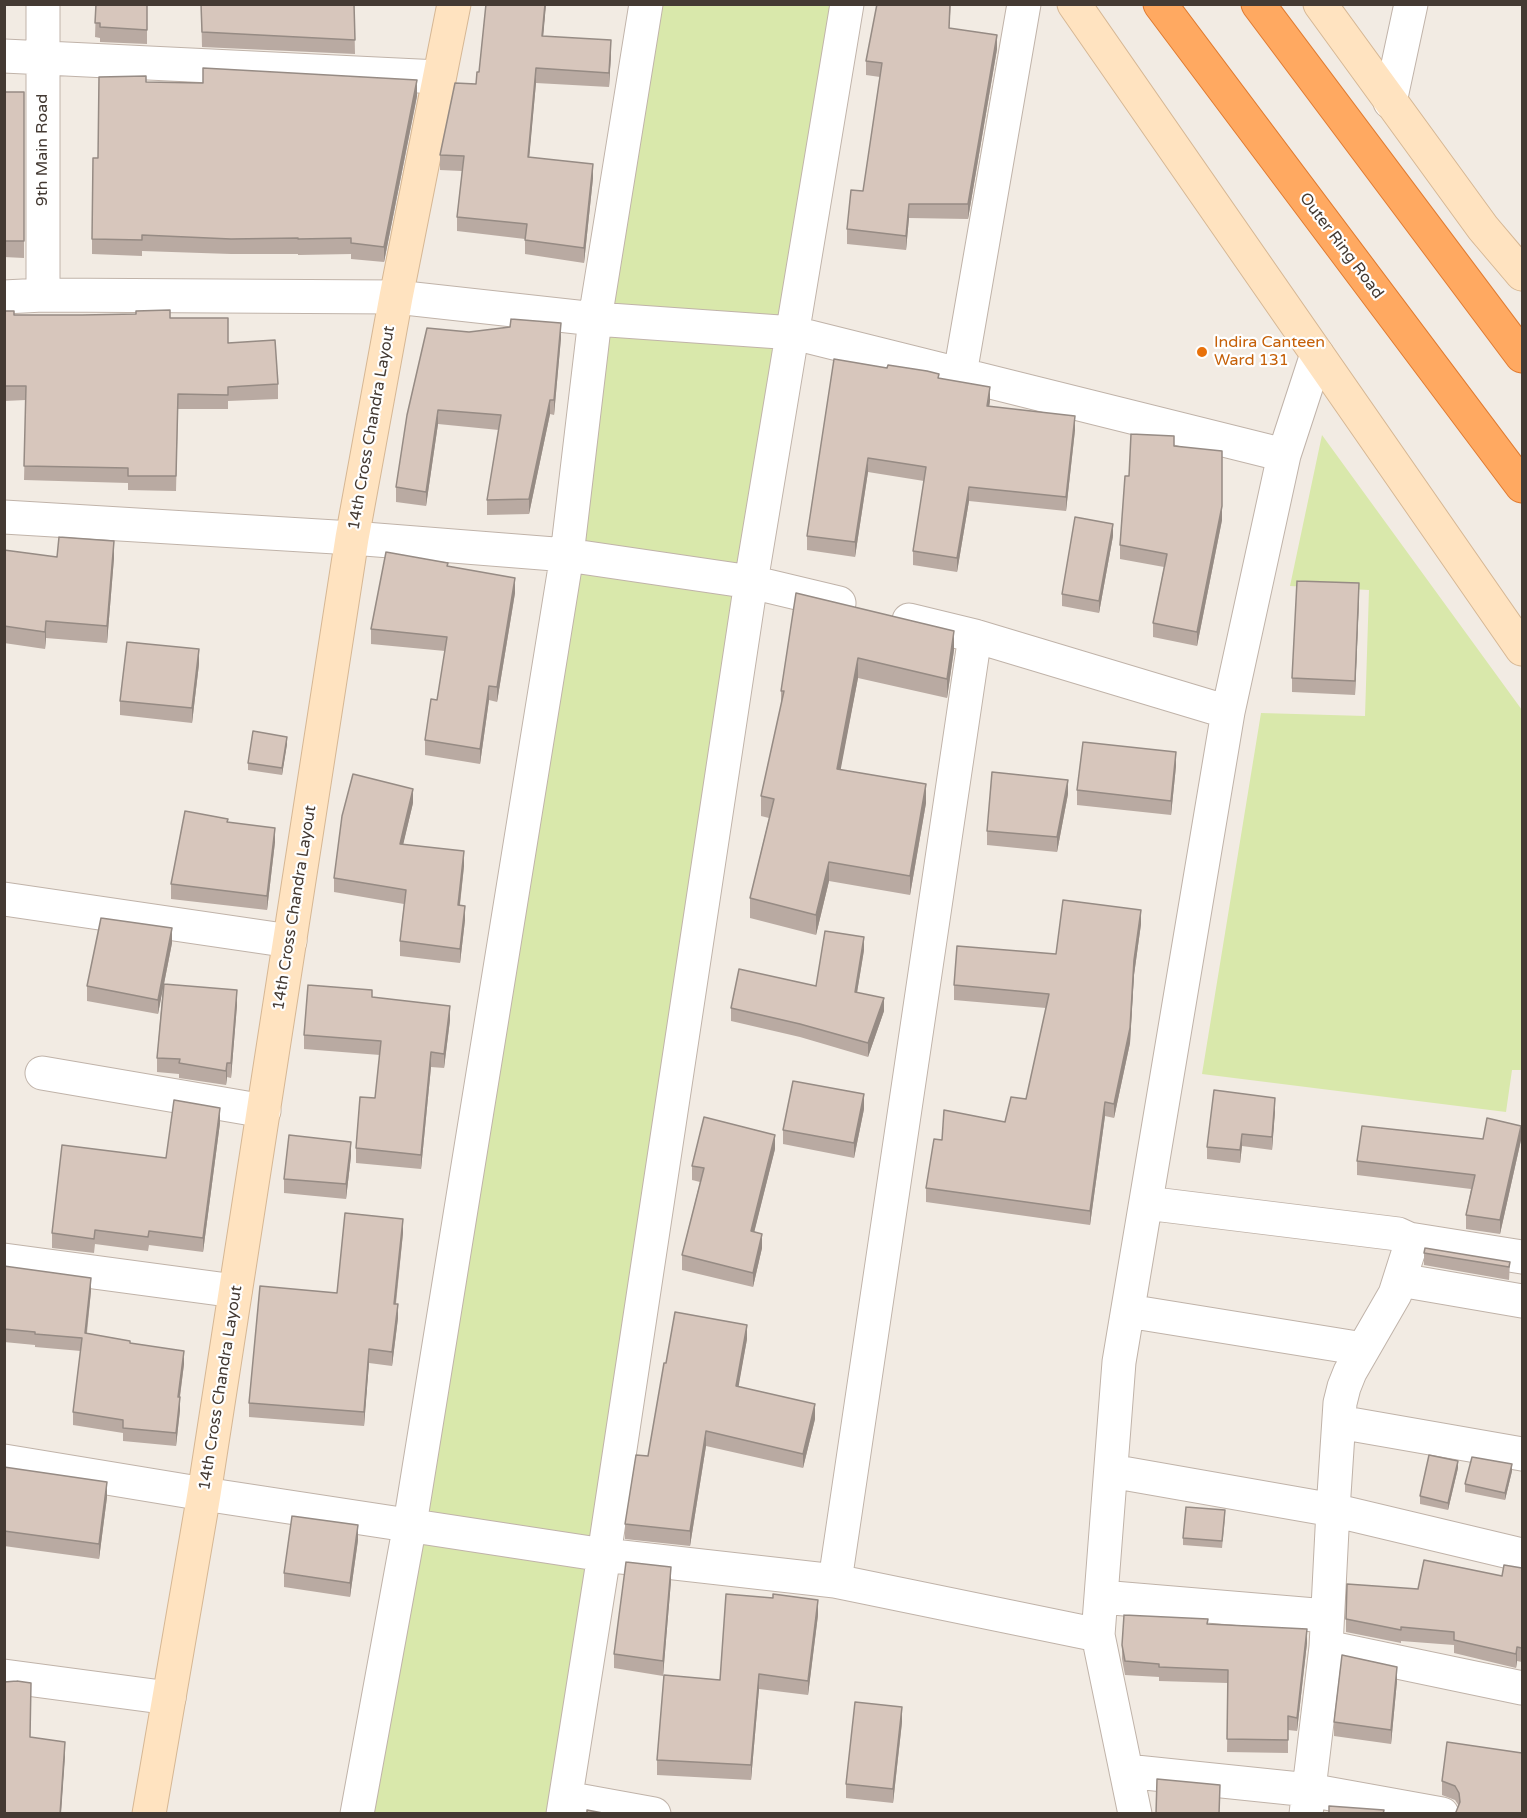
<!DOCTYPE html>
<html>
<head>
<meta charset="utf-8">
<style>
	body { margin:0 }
	#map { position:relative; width:1527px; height:1818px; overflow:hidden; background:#f2ebe3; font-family:"Varela Round",sans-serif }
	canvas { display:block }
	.frame { position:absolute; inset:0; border:6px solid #443a33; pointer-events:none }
</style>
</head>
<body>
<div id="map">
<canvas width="1527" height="1818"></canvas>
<div class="frame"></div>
</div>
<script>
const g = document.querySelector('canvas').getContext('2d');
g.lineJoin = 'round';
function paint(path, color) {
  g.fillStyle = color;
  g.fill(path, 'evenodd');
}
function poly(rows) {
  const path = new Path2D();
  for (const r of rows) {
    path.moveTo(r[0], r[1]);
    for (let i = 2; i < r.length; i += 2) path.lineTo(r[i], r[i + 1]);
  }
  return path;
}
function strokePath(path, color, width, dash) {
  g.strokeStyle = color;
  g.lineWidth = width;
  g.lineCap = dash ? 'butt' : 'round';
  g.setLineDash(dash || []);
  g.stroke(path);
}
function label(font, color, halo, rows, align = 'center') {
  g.font = font + ' "Varela Round",sans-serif';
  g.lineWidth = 4.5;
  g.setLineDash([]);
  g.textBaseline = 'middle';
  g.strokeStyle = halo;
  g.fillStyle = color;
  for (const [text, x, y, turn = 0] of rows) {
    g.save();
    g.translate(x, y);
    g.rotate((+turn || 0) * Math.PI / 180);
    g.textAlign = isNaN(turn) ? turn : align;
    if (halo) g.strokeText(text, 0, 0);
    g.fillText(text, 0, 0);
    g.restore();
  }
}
paint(poly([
	[646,5,847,5,563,1813,357,1814],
	[1322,435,1522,710,1522,1070,1512,1070,1506,1112,1202,1074,1261,713,1365,716,1369,590,1290,586]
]), '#d9e8ab');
const street = poly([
	[4,56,439,77],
	[1390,102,1411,4],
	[43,295,43,4],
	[4,297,43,295,396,297,595,319,794,333,1284,455,1228,712,1119,1362,1098,1635,1135,1814],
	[960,374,1024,4],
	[1284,455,1317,354],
	[4,517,352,538,567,555,751,582,839,603],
	[909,620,975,636,1228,712],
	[4,899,290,941],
	[42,1073,264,1111],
	[1146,1203,1398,1234,1409,1239,1522,1257],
	[4,1260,235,1291],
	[1400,1280,1522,1301],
	[1128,1311,1363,1349],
	[1339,1422,1522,1454],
	[4,1461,204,1494,604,1555,835,1581,1098,1635],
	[1111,1471,1333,1510,1522,1555],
	[835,1581,975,636],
	[1101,1597,1327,1616],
	[1326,1647,1522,1688],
	[4,1676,169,1698],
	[1126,1771,1309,1790,1442,1814],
	[566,1798,654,1814],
	[357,1814,410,1524,567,555,595,319,646,4],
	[563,1814,604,1555,751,582,847,4],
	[1306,1814,1326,1647,1333,1510,1340,1403,1344,1387,1350,1372,1395,1294,1409,1250,1409,1239]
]);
const secondary = poly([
	[1074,4,1522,649],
	[1320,4,1483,228,1522,274],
	[149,1814,204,1494,352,538,396,297,454,4]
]);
const highway = poly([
	[1160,4,1522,486],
	[1258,4,1522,356]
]);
strokePath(street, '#c0b3a9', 35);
strokePath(secondary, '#d6b794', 35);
strokePath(highway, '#df7a30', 35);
strokePath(street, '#fff', 33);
strokePath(secondary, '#ffe3c0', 33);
strokePath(highway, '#ffa961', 33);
paint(poly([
	[96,4,147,4,147,44,100,42,100,38,95,37],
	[201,4,354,4,355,54,202,47],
	[486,4,546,4,543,36,611,54,609,87,536,83,529,157,593,178,584,263,525,254,525,239,457,231,457,217,462,171,440,170,440,155,476,84,479,72],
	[951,4,949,28,997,49,968,219,909,218,906,250,847,244,847,229,863,191,880,77,866,75,866,61],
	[146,82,417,96,384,262,351,259,351,254,298,255,298,254,231,254,142,251,142,256,92,254,92,239,98,158],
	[4,92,24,92,24,258,4,257],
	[4,311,14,315,170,318,228,343,278,384,278,399,228,401,228,409,178,409,176,491,128,490,128,483,24,480,26,400,4,401],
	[469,332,561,338,554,415,550,414,529,514,487,515,487,500,499,430,438,424,426,506,396,502,396,487],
	[834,359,939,378,990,401,989,406,1075,430,1066,511,969,501,957,572,913,565,913,551,924,481,868,472,855,557,807,550,807,536],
	[1174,446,1222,520,1197,646,1153,637,1153,623,1164,567,1120,559,1120,545,1129,476],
	[1113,536,1099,613,1062,606,1062,594],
	[4,550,57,557,114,558,107,643,46,638,45,649,4,643],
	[448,566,515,593,497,702,489,700,480,764,425,755,425,740,437,700,445,651,371,644,371,629],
	[796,593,954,650,947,698,858,678,840,770,926,803,910,895,829,881,816,935,750,918,750,898,769,818,761,816,761,796,781,708,781,691],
	[1359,598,1355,695,1292,692,1292,678],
	[199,664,192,723,120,715,120,701],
	[287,744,282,775,248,770,248,763],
	[1176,766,1171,815,1077,805,1077,790],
	[1068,794,1057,852,987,845,987,831],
	[413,803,403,844,464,866,460,905,465,920,460,963,400,956,400,941,404,904,334,892,334,878],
	[228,822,275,842,267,910,171,899,171,884],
	[1141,924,1134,975,1130,1043,1114,1118,1105,1116,1090,1225,926,1202,926,1188,942,1140,1005,1122,1026,1099,1046,1008,954,1000,954,985,1056,954],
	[172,943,164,984,237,1005,231,1078,227,1077,226,1085,179,1078,179,1074,157,1072,157,1058,163,986,158,1014,87,1001,87,986],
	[864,950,857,992,884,1011,868,1057,800,1037,731,1021,731,1008,816,986],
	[372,997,450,1020,444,1068,431,1067,421,1169,356,1163,356,1148,375,1098,380,1055,304,1049,304,1035],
	[864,1109,854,1158,783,1144,783,1130],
	[1275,1111,1272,1150,1242,1146,1240,1163,1207,1159,1207,1147],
	[220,1123,203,1252,149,1245,148,1251,95,1244,94,1253,52,1248,52,1233],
	[1521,1140,1500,1234,1466,1229,1466,1215,1471,1189,1357,1175,1357,1161],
	[775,1149,754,1232,762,1248,753,1287,682,1270,682,1255,700,1182,692,1180,692,1166],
	[351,1156,346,1199,284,1193,284,1179],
	[403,1233,396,1304,398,1318,392,1366,369,1363,364,1426,249,1417,249,1403,337,1293],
	[1424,1253,1510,1262,1509,1280,1424,1265],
	[4,1266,91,1291,87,1333,130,1343,184,1364,180,1397,180,1410,176,1446,123,1441,123,1433,73,1425,73,1412,81,1351,35,1347,35,1345,4,1342],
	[747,1339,738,1387,815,1419,803,1468,706,1446,690,1546,625,1539,625,1524,648,1456,666,1363],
	[4,1467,107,1497,99,1559,4,1546],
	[1458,1468,1448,1510,1420,1504,1420,1496],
	[1512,1471,1505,1500,1465,1492,1465,1484],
	[1225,1518,1222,1548,1183,1545,1183,1538],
	[358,1540,350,1597,284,1587,284,1573],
	[1522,1568,1522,1662,1517,1661,1516,1668,1454,1653,1454,1645,1401,1641,1401,1643,1346,1632,1346,1619,1418,1589,1502,1576],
	[671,1581,663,1676,614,1668,614,1654],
	[818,1615,808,1695,759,1689,751,1780,657,1775,657,1760],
	[1208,1624,1307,1643,1297,1731,1288,1730,1288,1753,1227,1752,1228,1683,1159,1681,1159,1677,1125,1675,1122,1659,1122,1645],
	[1397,1681,1391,1744,1334,1736,1334,1722],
	[902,1722,893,1803,846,1798,846,1784],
	[1522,1753,1456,1812,1459,1806,1455,1800,1442,1795,1442,1781]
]), '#b9aaa2');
paint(poly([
	[545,4,546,4,542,50,542,36],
	[997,35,997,49,968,219,968,204],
	[611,40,611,54,609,87,609,73],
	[536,68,536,83,528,171,528,157],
	[417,80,417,96,384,262,384,247],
	[593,164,593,178,584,263,584,248],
	[909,204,909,218,906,250,906,236],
	[561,323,561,338,554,415,554,400],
	[990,387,990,401,987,420,987,406],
	[550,400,550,414,529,514,529,499],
	[438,410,438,424,426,506,426,492],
	[1075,416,1075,430,1066,511,1066,497],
	[868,458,868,472,855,557,855,542],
	[969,487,969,501,957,572,957,558],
	[1222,506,1222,520,1197,646,1197,632],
	[1113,524,1113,536,1099,613,1099,601],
	[114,541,114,558,107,643,107,626],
	[515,578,515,593,497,702,497,687],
	[1359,583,1359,598,1355,695,1355,681],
	[46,621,46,638,45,649,45,632],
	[954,631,954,650,947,698,947,679],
	[199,649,199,664,192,723,192,708],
	[858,658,858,678,837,789,837,769],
	[489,686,489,700,480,764,480,749],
	[287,737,287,744,282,775,282,768],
	[1176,752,1176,766,1171,815,1171,801],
	[1068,780,1068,794,1057,852,1057,837],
	[926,784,926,803,910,895,910,876],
	[413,789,413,803,400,858,400,844],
	[275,828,275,842,267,910,267,896],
	[464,851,464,866,458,920,458,905],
	[829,862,829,881,816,935,816,915],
	[465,906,465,920,460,963,460,949],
	[1141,910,1141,924,1134,975,1130,1043,1114,1118,1114,1104],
	[172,928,172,943,158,1014,158,1000],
	[864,937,864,950,855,1005,855,992],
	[237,990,237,1005,231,1078,231,1063],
	[884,998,884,1011,868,1057,868,1043],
	[450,1006,450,1020,444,1068,444,1054],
	[431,1052,431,1067,421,1169,421,1155],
	[227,1063,227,1077,226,1085,226,1071],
	[864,1094,864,1109,854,1158,854,1143],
	[1275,1098,1275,1111,1272,1150,1272,1137],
	[1105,1102,1105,1116,1090,1225,1090,1211],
	[220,1108,220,1123,203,1252,203,1238],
	[1521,1126,1521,1140,1500,1234,1500,1220],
	[1242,1134,1242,1146,1240,1163,1240,1150],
	[775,1135,775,1149,751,1245,751,1231],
	[351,1142,351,1156,346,1199,346,1184],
	[403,1219,403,1233,394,1318,394,1304],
	[762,1234,762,1248,753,1287,753,1273],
	[91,1278,91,1291,85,1346,85,1333],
	[398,1304,398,1318,392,1366,392,1352],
	[747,1325,747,1339,736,1401,736,1386],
	[369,1349,369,1363,364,1426,364,1412],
	[184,1351,184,1364,178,1410,178,1397],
	[180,1397,180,1410,176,1446,176,1433],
	[815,1404,815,1419,803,1468,803,1454],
	[706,1431,706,1446,690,1546,690,1531],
	[1458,1461,1458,1468,1448,1510,1448,1503],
	[1512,1464,1512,1471,1505,1500,1505,1493],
	[107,1482,107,1497,99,1559,99,1544],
	[358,1525,358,1540,350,1597,350,1583],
	[671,1567,671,1581,663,1676,663,1661],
	[818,1600,818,1615,808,1695,808,1681],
	[1307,1629,1307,1643,1297,1731,1297,1718],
	[1517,1647,1517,1661,1516,1668,1516,1654],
	[1397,1667,1397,1681,1391,1744,1391,1730],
	[759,1674,759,1689,751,1780,751,1765],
	[902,1707,902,1722,893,1803,893,1789],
	[65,1742,65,1757,61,1814,60,1814]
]), '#968b84');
const building = poly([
	[96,4,147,4,147,30,100,27,100,23,95,23,96,4],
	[201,4,354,4,355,40,202,32,201,4],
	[486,4,545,4,542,36,611,40,609,73,536,68,528,157,593,164,584,248,525,240,527,224,457,217,464,156,440,155,455,83,476,84,477,72,479,72,486,4],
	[877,4,950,4,949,28,997,35,968,204,909,204,906,236,847,229,851,190,863,191,882,63,866,61,877,4],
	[203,68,417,80,384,247,351,243,351,238,298,239,298,238,231,239,142,235,142,240,92,239,93,158,98,158,99,77,146,76,146,82,203,83,203,68],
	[4,92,24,92,24,241,4,241,4,92],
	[170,310,170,318,228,318,228,343,275,340,278,384,228,387,228,395,178,394,176,476,128,476,128,468,24,466,26,386,4,386,4,311,14,311,14,315,82,315,136,314,136,311,170,310],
	[511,319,561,323,554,400,550,400,529,499,487,500,501,415,438,410,426,492,396,487,407,415,427,328,469,332,510,327,511,319],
	[834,359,887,368,888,365,927,371,939,374,938,378,990,387,987,406,1075,416,1066,497,969,487,957,558,913,551,926,467,868,458,855,542,807,536,834,359],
	[1131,434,1174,436,1174,446,1222,451,1222,506,1197,632,1153,623,1167,554,1120,545,1125,476,1129,476,1131,434],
	[1075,517,1113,524,1099,601,1062,594,1075,517],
	[59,537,114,541,107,626,46,621,45,632,4,626,4,550,57,557,59,537],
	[386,552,448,563,447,566,515,578,497,687,489,686,480,749,425,740,431,699,437,700,447,637,371,629,386,552],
	[1297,581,1359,583,1355,681,1292,678,1297,581],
	[796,593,954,631,947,679,858,658,837,769,926,784,910,876,829,862,816,915,750,898,774,799,761,796,784,691,781,691,796,593],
	[127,642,199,649,192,708,120,701,127,642],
	[253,731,287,737,282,768,248,763,253,731],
	[1083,742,1176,752,1171,801,1077,790,1083,742],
	[992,772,1068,780,1057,837,987,831,992,772],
	[353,774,413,789,400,844,464,851,458,905,465,906,460,949,400,941,406,890,334,878,342,816,353,774],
	[185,811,228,819,227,822,275,828,267,896,171,884,185,811],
	[1063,900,1141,910,1134,960,1130,1028,1114,1104,1105,1102,1090,1211,926,1188,934,1139,942,1140,944,1110,1005,1122,1011,1097,1026,1099,1049,994,954,985,957,946,1056,954,1063,900],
	[101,918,172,928,158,1000,87,986,101,918],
	[825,931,864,937,855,992,884,998,868,1043,800,1024,731,1008,739,969,816,986,825,931],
	[164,984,237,990,231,1063,227,1063,226,1071,179,1063,180,1059,157,1058,164,984],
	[308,985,372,990,372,997,450,1006,444,1054,431,1052,421,1155,356,1148,360,1097,375,1098,381,1041,304,1035,308,985],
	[793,1081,864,1094,854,1143,783,1130,793,1081],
	[1214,1090,1275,1098,1272,1137,1242,1134,1240,1150,1207,1147,1214,1090],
	[174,1100,220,1108,203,1238,149,1231,148,1237,95,1230,94,1239,52,1233,62,1145,166,1158,174,1100],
	[704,1117,775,1135,751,1231,762,1234,753,1273,682,1255,704,1168,692,1166,704,1117],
	[1487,1118,1521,1126,1500,1220,1466,1215,1475,1175,1357,1161,1362,1126,1483,1139,1487,1118],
	[289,1135,351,1142,346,1184,284,1179,289,1135],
	[345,1213,403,1219,394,1304,398,1304,392,1352,369,1349,364,1412,249,1403,260,1286,337,1293,345,1213],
	[1425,1248,1510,1262,1509,1267,1424,1253,1425,1248],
	[4,1266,91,1278,85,1333,130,1341,130,1343,184,1351,178,1397,180,1397,176,1433,123,1428,123,1420,73,1412,82,1338,35,1334,35,1332,4,1329,4,1266],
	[675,1312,747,1325,736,1386,815,1404,803,1454,706,1431,690,1531,625,1524,636,1455,648,1456,664,1363,666,1363,675,1312],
	[1429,1455,1458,1461,1448,1503,1420,1496,1429,1455],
	[1472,1457,1512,1464,1505,1493,1465,1484,1472,1457],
	[4,1467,107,1482,99,1544,4,1531,4,1467],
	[1186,1507,1225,1510,1222,1541,1183,1538,1186,1507],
	[292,1516,358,1525,350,1583,284,1573,292,1516],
	[1424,1560,1502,1576,1504,1565,1522,1568,1522,1648,1517,1647,1516,1654,1454,1640,1454,1632,1401,1627,1401,1630,1346,1619,1347,1584,1418,1589,1424,1560],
	[626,1562,671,1567,663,1661,614,1654,626,1562],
	[726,1594,773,1598,773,1594,818,1600,808,1681,759,1674,751,1765,657,1760,664,1675,720,1680,726,1594],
	[1124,1615,1208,1619,1207,1624,1307,1629,1297,1718,1288,1716,1288,1740,1227,1739,1228,1670,1159,1667,1159,1664,1125,1661,1122,1645,1124,1615],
	[1342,1655,1397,1667,1391,1730,1334,1722,1342,1655],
	[17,1681,31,1683,30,1737,65,1742,60,1814,4,1814,4,1682,17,1681],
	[855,1702,902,1707,893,1789,846,1784,855,1702],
	[1447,1742,1522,1753,1522,1814,1454,1814,1456,1812,1460,1802,1459,1793,1455,1786,1442,1781,1447,1742],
	[1157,1779,1220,1785,1219,1814,1156,1814,1157,1779],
	[1329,1806,1384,1810,1383,1814,1329,1814,1329,1806],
	[587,1810,608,1814,587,1814,587,1810]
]);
paint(building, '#d7c6bc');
strokePath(building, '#968b84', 1.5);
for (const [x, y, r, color] of [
	[1202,352,6,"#e8710a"]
]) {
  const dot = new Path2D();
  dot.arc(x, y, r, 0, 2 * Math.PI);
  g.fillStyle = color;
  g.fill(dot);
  strokePath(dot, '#fff', 2);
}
label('16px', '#443a33', '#fff', [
	["9th Main Road",43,150,-90],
	["Outer Ring Road",1341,246,53],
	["14th Cross Chandra Layout",372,428,-80],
	["14th Cross Chandra Layout",295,908,-81],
	["14th Cross Chandra Layout",221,1388,-81]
]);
label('16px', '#c56008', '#fff', [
	["Indira Canteen",1214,343],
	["Ward 131",1214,361]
], 'left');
</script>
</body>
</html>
